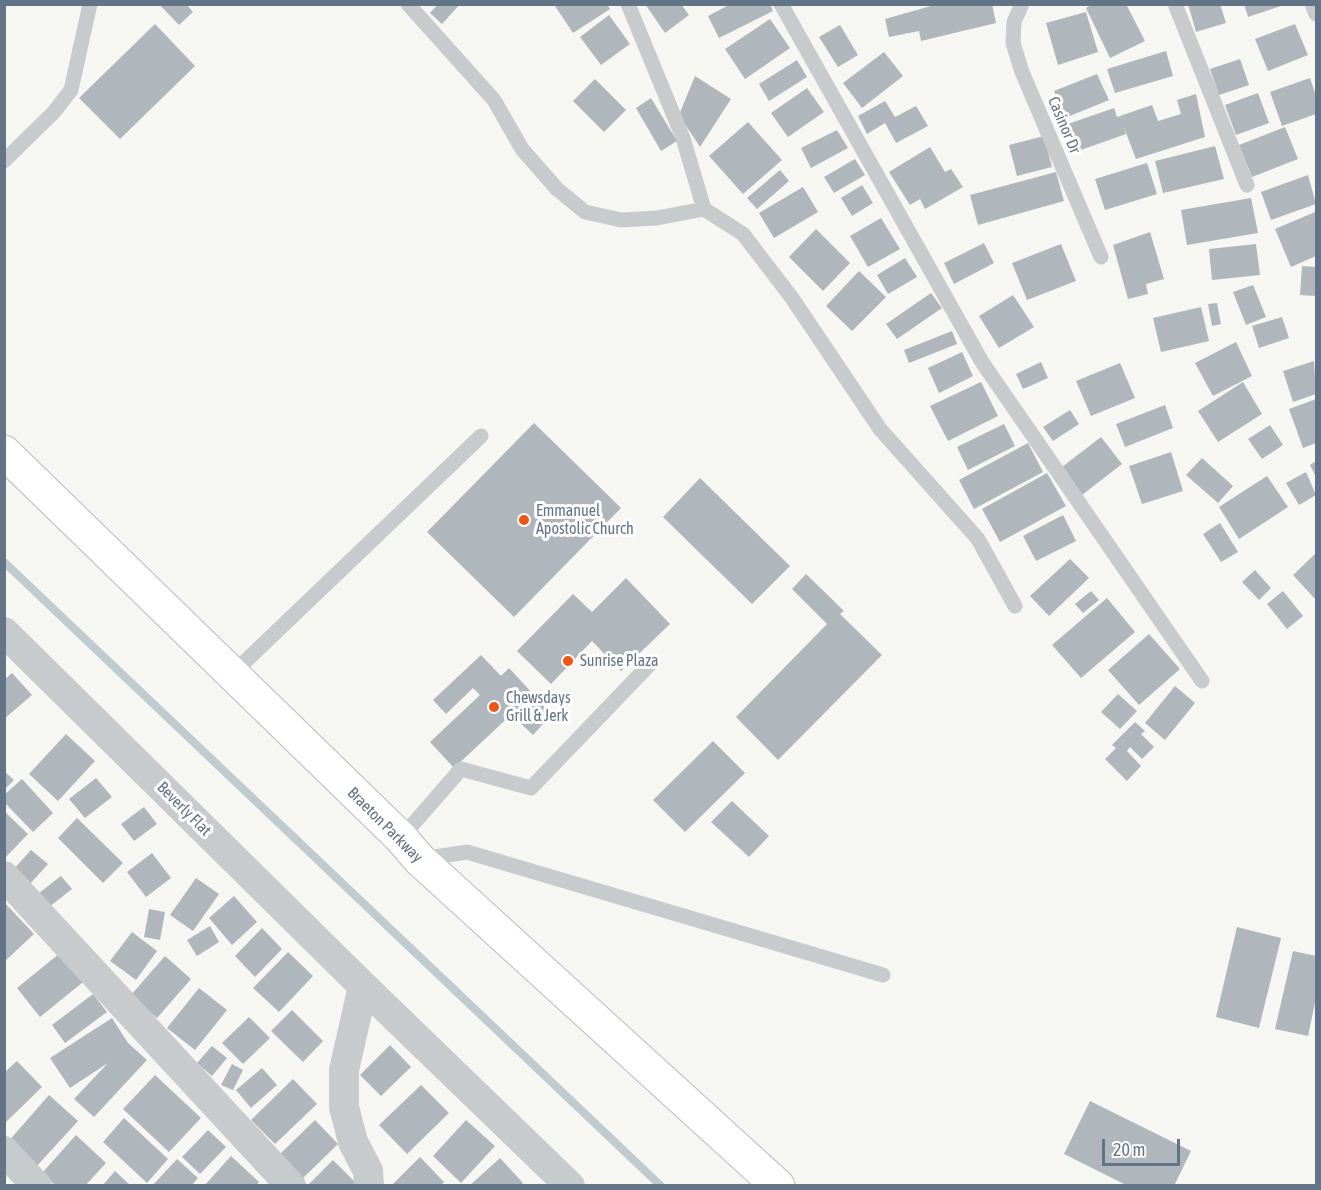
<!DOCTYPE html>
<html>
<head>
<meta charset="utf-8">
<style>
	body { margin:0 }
	#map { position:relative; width:1321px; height:1190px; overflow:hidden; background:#f6f6f2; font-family:"Asap Condensed",sans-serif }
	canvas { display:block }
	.frame { position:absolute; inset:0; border:6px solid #627485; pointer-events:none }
	.scale { position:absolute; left:1102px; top:1139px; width:78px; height:27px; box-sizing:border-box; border:3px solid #627485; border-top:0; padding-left:8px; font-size:18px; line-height:21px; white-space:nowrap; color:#627485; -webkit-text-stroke:4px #fff; paint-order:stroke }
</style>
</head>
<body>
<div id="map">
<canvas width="1321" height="1190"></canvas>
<div class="frame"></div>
<div class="scale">20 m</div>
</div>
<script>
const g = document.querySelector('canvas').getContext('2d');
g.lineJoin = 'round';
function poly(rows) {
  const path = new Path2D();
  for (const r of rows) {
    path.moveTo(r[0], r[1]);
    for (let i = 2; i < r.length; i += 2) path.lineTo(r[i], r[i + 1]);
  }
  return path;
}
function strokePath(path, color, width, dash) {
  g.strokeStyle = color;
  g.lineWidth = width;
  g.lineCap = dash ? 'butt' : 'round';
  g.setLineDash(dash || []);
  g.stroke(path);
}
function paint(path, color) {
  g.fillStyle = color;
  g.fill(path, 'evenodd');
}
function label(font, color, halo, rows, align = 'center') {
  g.font = font + ' "Asap Condensed",sans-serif';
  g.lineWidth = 6;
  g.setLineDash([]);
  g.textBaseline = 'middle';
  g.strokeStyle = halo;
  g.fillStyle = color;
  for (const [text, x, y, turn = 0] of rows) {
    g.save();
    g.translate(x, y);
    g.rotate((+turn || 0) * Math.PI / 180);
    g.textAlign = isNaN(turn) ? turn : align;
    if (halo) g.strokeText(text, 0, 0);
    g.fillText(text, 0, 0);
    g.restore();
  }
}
strokePath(poly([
	[4,562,661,1186]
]), '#c0cbd0', 8);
paint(poly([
	[159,4,186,4,193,12,179,25],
	[438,4,460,4,442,24,430,13],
	[557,4,607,4,610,9,573,33,555,6],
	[645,4,681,4,689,15,665,33],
	[731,4,770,4,773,11,719,38,708,16],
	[938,4,992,4,996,23,921,41,919,31,889,37,885,19],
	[1093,4,1126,4,1145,41,1110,58,1086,8],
	[1188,4,1220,4,1226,23,1196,32],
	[1244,4,1284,4,1284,5,1248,17],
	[1086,12,1098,52,1058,65,1046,23],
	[609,15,630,44,601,65,580,37],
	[770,19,790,48,745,79,725,49],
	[155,24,195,66,120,139,79,98],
	[1295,24,1308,55,1268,71,1255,39],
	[840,25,858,55,838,67,819,37],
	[1166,51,1173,76,1115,93,1107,69],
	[884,52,903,76,862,108,843,83],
	[1240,59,1249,85,1219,95,1210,69],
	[797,60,807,77,769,101,759,84],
	[1097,74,1109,100,1065,118,1054,91],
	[695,76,731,99,700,147,679,115],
	[1310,78,1316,96,1316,114,1282,126,1270,92],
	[595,79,626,110,604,132,573,101],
	[807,88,824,112,788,137,771,113],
	[1258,93,1269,123,1236,135,1225,105],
	[1196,94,1205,137,1136,159,1123,125,1126,134,1078,151,1068,124,1114,108,1117,117,1152,105,1158,121,1181,114,1177,100],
	[651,98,677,141,661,151,636,108],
	[885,101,895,117,916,106,928,126,896,143,885,123,867,134,858,116],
	[748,122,782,160,743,194,709,156],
	[1285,127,1298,159,1252,177,1239,145],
	[837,130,848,148,811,168,801,148],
	[1044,136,1052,167,1017,176,1009,145],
	[1215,146,1224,179,1163,193,1155,161],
	[930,147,945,172,951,169,963,187,925,209,920,199,910,205,889,172],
	[855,159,865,175,834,193,824,177],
	[1147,163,1157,194,1105,210,1095,179],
	[780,170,789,181,757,209,747,198],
	[1056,172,1064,201,978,225,970,195],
	[1308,175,1316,204,1271,220,1261,192],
	[862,185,873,203,852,216,841,198],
	[803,187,818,212,774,238,759,213],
	[1251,198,1258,233,1187,245,1181,210],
	[1315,212,1316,256,1291,267,1275,229],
	[881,218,900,249,868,267,850,236],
	[816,229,850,263,823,291,789,257],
	[1150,232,1164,279,1146,284,1148,294,1128,299,1113,245],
	[984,243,994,263,954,284,944,263],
	[1061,244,1076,281,1027,300,1012,263],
	[1256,244,1260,275,1212,280,1209,249],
	[905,258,917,277,888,294,877,275],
	[1302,266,1316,267,1316,296,1300,295],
	[859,271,886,297,852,331,826,306],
	[1253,285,1266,317,1246,325,1233,292],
	[931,293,942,308,897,339,886,324],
	[1013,295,1034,327,999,348,979,316],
	[1217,303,1221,324,1212,326,1208,304],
	[1201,307,1209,341,1161,352,1153,318],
	[1282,317,1289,338,1259,348,1252,326],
	[952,331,957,344,909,363,904,350],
	[1236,342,1252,376,1213,396,1195,363],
	[962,352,973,376,939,393,928,368],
	[1314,361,1316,394,1293,402,1283,371],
	[1041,362,1048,378,1023,389,1016,374],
	[1120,363,1135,398,1091,416,1076,381],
	[981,382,998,416,948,441,930,406],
	[1243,382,1262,414,1218,442,1198,411],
	[1316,399,1316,443,1303,448,1289,409],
	[1165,405,1173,428,1125,447,1116,424],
	[1070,410,1079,424,1053,441,1043,427],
	[534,423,621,508,514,617,427,532],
	[1004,424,1015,446,968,470,957,447],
	[1270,425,1283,445,1262,459,1248,439],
	[1101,437,1122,464,1082,495,1062,467],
	[1028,443,1043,472,974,509,959,480],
	[1171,452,1183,491,1142,504,1129,466],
	[1202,458,1233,486,1218,503,1186,475],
	[1316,461,1316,477,1310,465],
	[1306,472,1316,495,1299,505,1286,483],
	[1047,473,1066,506,1000,542,982,509],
	[1267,476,1288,507,1239,539,1219,507],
	[700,478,790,566,752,604,663,517],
	[1063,515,1076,541,1036,561,1023,536],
	[1220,523,1238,552,1221,562,1203,534],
	[1316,553,1316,598,1315,599,1293,575],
	[1070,559,1089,578,1049,616,1030,596],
	[1255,570,1271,588,1259,600,1242,582],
	[806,574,844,611,840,614,882,655,778,760,736,717,827,624,792,589],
	[626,578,670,624,621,671,592,641,551,684,517,651,573,594,592,612],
	[1091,591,1099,600,1083,613,1075,604],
	[1283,591,1303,616,1287,629,1267,604],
	[1107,598,1135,632,1081,678,1052,645],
	[1149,634,1180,669,1139,705,1108,670],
	[481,655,501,676,509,668,533,694,454,768,430,742,480,695,473,688,446,714,433,700],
	[12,673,32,695,4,719,4,680],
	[1175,686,1195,703,1165,740,1145,723],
	[1118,694,1137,711,1120,729,1101,712],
	[533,696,552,714,533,735,514,717],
	[1135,722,1145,731,1141,734,1154,747,1142,759,1130,747,1127,751,1141,766,1127,781,1105,759,1116,748,1112,745],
	[66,734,95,761,58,801,29,774],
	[713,741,745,773,685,832,653,800],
	[4,771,14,780,4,790],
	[96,778,112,797,85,818,69,799],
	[22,779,53,813,33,832,4,802,4,795],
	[732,801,769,836,749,857,711,822],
	[144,807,157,824,134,841,121,824],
	[4,811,28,834,4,859],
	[77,818,123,863,103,883,58,838],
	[31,850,48,864,29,885,12,871],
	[152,853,171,878,146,897,127,872],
	[61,876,72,889,49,907,39,893],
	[196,878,219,894,193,931,170,915],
	[234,896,257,922,232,945,209,918],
	[4,902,34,934,4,962],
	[149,909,165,912,160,940,144,937],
	[210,926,219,942,197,956,187,940],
	[1237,927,1281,938,1259,1028,1216,1017],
	[262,928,282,949,255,977,235,956],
	[132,932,157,951,136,980,110,961],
	[1293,951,1316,956,1316,998,1308,1036,1275,1029],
	[288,952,313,976,279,1012,253,988],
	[60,953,83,982,40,1017,17,988],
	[165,956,191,979,157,1018,131,995],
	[199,988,227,1010,195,1050,167,1028],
	[93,994,107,1012,65,1043,52,1025],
	[292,1010,323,1041,303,1062,271,1031],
	[249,1017,270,1038,243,1064,222,1043],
	[112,1018,128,1043,147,1060,94,1117,74,1099,108,1063,70,1088,50,1058],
	[390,1045,411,1067,381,1096,360,1075],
	[212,1046,227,1058,212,1076,197,1063],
	[17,1061,42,1087,4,1124,4,1073],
	[232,1064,243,1070,233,1090,221,1085],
	[262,1068,277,1085,251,1108,236,1090],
	[155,1075,201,1118,169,1152,123,1109],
	[293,1079,317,1104,275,1144,251,1120],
	[421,1085,449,1113,407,1154,379,1125],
	[49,1095,78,1121,35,1168,7,1143],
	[1090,1101,1191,1151,1174,1186,1128,1186,1064,1154],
	[124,1118,168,1159,147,1183,103,1142],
	[315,1120,338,1144,303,1178,280,1154],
	[466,1120,495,1146,461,1183,433,1156],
	[208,1130,226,1147,200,1174,182,1157],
	[76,1135,106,1163,85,1186,56,1186,42,1173],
	[231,1156,259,1182,256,1186,204,1186],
	[420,1157,444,1182,441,1186,391,1186],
	[500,1158,523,1183,520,1186,469,1186],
	[177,1159,198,1178,191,1186,152,1186],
	[333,1160,355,1182,352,1186,307,1186],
	[115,1171,131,1186,102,1186]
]), '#afb7bc');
const secondary = poly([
	[4,452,401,838,419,859,778,1186]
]);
strokePath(secondary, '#b7bcc1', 35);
strokePath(poly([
	[408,4,494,100,522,149,557,189,585,212,621,220,657,218,704,209,683,138,628,4],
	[781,4,982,362,1202,681],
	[1022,4,1014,22,1013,43,1022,72,1101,257],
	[1175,4,1247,185],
	[1312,4,1316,14],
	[4,161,54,112,71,90,90,4],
	[704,209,743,234,792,298,880,429,978,539,1015,606],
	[231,675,481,436],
	[401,838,461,769,531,788,651,663],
	[422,859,467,852,883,975]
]), '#c8cbce', 15);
strokePath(poly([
	[4,632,363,986,570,1186],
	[4,876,291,1186],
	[363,986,344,1070,344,1107,353,1142,368,1171,369,1186],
	[4,1151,37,1186]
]), '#c8cbce', 30);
strokePath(secondary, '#fff', 33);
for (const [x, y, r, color] of [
	[524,520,6,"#f15417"],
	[568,661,6,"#f15417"],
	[494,707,6,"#f15417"]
]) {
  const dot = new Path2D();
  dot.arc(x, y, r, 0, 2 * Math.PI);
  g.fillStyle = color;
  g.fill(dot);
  strokePath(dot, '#fff', 2);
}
label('16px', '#627485', '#fff', [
	["Casinor Dr",1064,125,67],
	["Beverly Flat",184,809,45],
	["Braeton Parkway",385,825,45]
]);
label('16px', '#627485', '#fff', [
	["Emmanuel",536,511],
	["Apostolic Church",536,529],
	["Sunrise Plaza",580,661],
	["Chewsdays",506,698],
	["Grill & Jerk",506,716]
], 'left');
</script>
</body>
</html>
